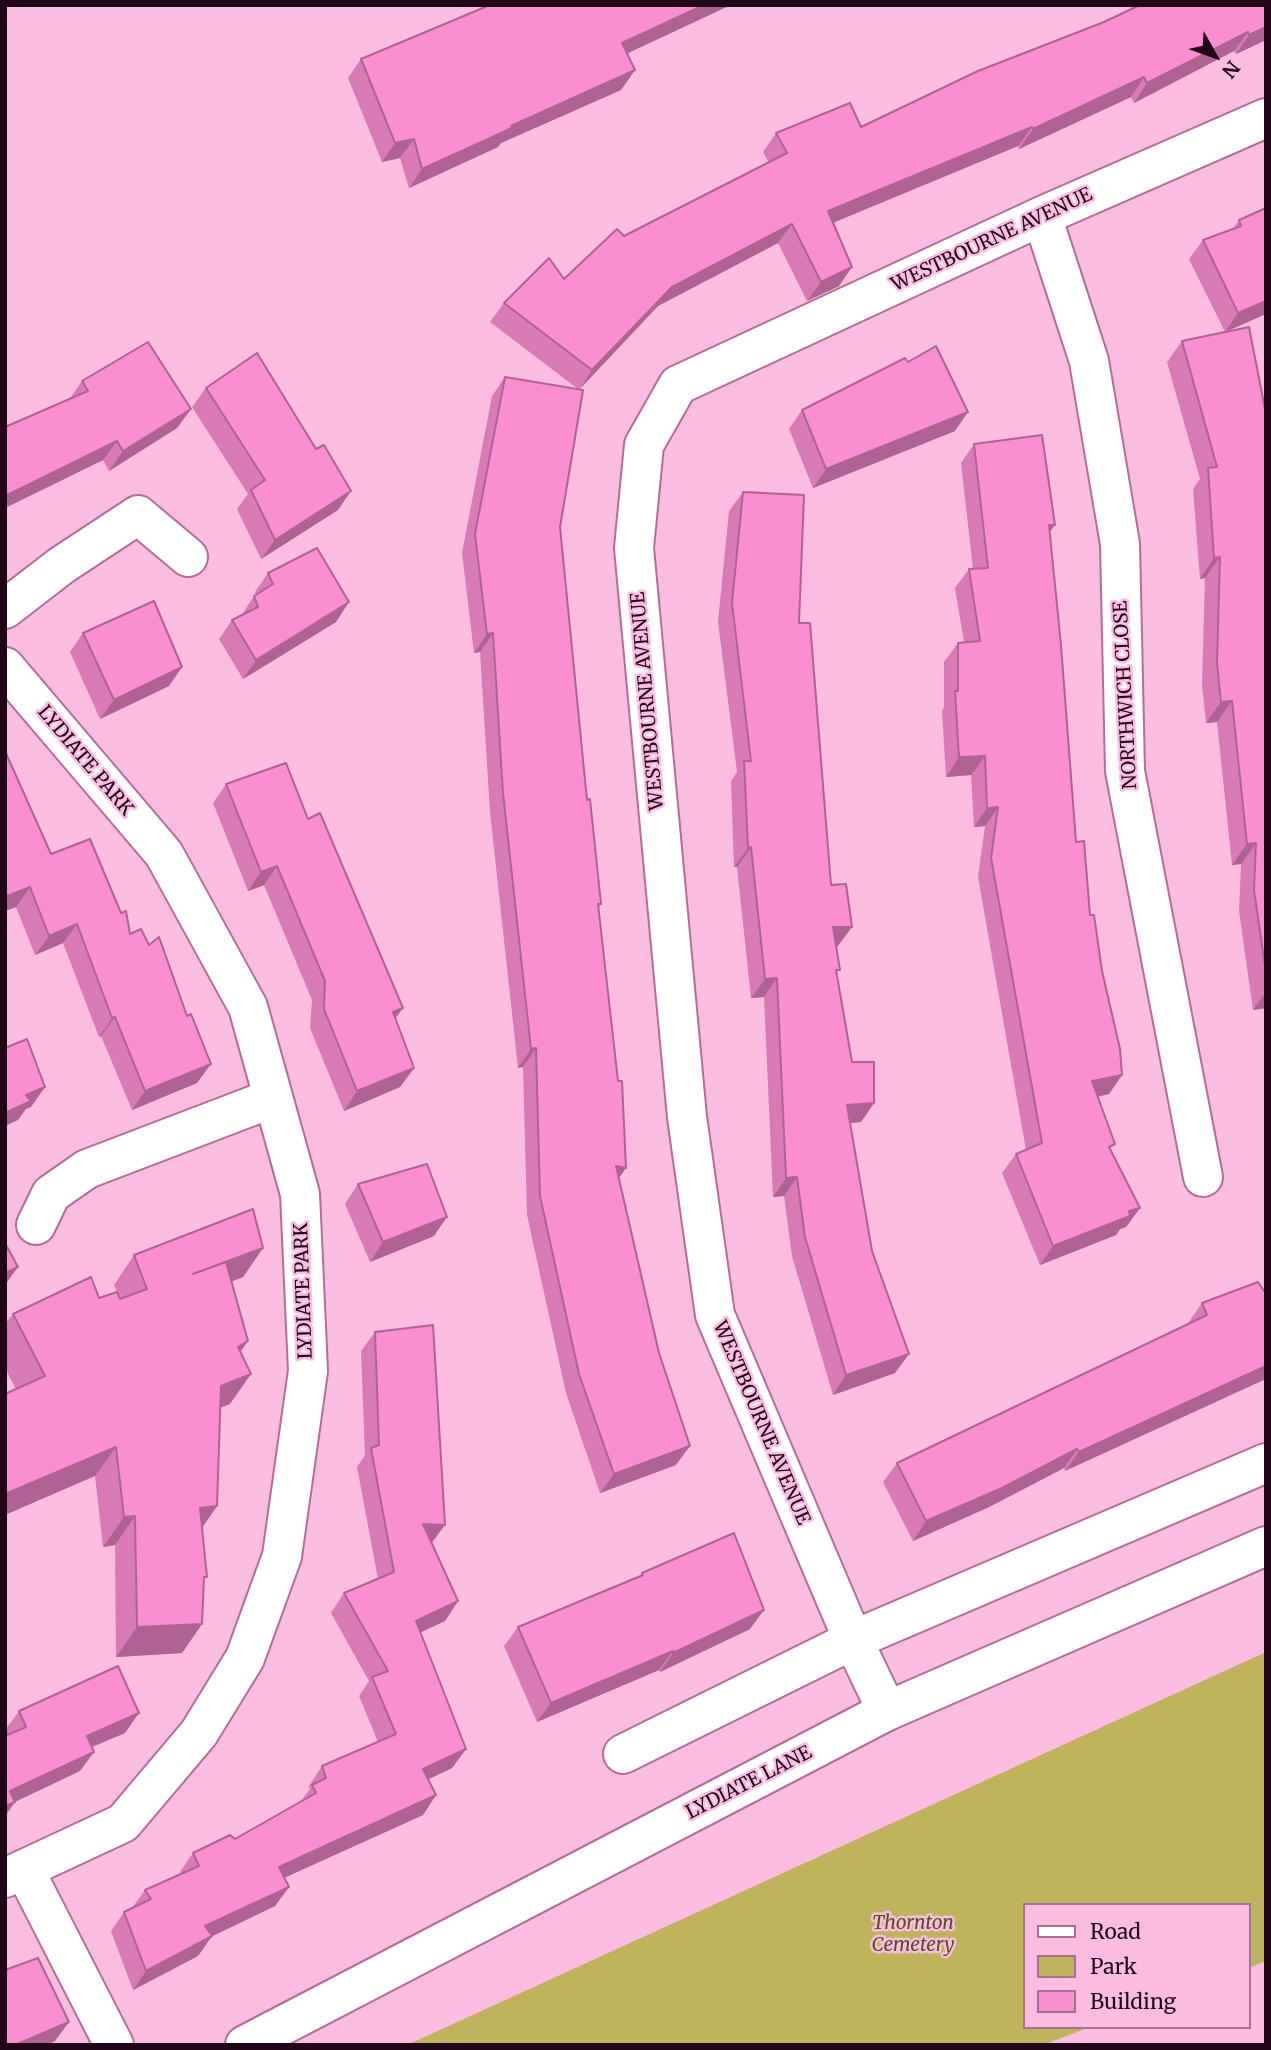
<!DOCTYPE html>
<html>
<head>
<meta charset="utf-8">
<style>
	body { margin:0 }
	#map { position:relative; width:1271px; height:2050px; overflow:hidden; background:#fbbce2; font-family:Merriweather,serif }
	canvas { display:block }
	.frame { position:absolute; inset:0; border:7px solid #200617; pointer-events:none }
	.legend { position:absolute; left:1023px; top:1903px; width:228px; height:126px; box-sizing:border-box; background:#fbbce2; border:2px solid #a37391; margin:0; padding:9px 12px; list-style:none; font-size:21px; color:#200617 }
	.legend li { display:flex; align-items:center; gap:14px; height:35px }
	.legend b { width:35px; border:2px solid #a37391 }
	.north { position:absolute; left:1180px; top:21px; width:70px; height:70px; -webkit-text-stroke:5px #fbbce2; paint-order:stroke; rotate:130deg; font-size:19px; font-weight:700; line-height:28px; text-align:center; color:#200617 }
	.north::after { content:''; display:block; margin:auto; width:24px; height:32px; background:#200617; clip-path:polygon(50% 0,100% 100%,50% 72%,0 100%) }
</style>
</head>
<body>
<div id="map">
<canvas width="1271" height="2050"></canvas>
<div class="frame"></div>
<ul class="legend">
<li><b style="height:9px;background:#fff"></b>Road</li>
<li><b style="height:19px;background:#bfb45b"></b>Park</li>
<li><b style="height:19px;background:#fa8ed3"></b>Building</li>
</ul>
<div class="north">N</div>
</div>
<script>
const g = document.querySelector('canvas').getContext('2d');
g.lineJoin = 'round';
function paint(path, color) {
  g.fillStyle = color;
  g.fill(path, 'evenodd');
}
function poly(rows) {
  const path = new Path2D();
  for (const r of rows) {
    path.moveTo(r[0], r[1]);
    for (let i = 2; i < r.length; i += 2) path.lineTo(r[i], r[i + 1]);
  }
  return path;
}
function strokePath(path, color, width, dash) {
  g.strokeStyle = color;
  g.lineWidth = width;
  g.lineCap = dash ? 'butt' : 'round';
  g.setLineDash(dash || []);
  g.stroke(path);
}
function label(font, color, halo, rows, align = 'center') {
  g.font = font + ' Merriweather,serif';
  g.lineWidth = 5;
  g.setLineDash([]);
  g.textBaseline = 'middle';
  g.strokeStyle = halo;
  g.fillStyle = color;
  for (const [text, x, y, turn = 0] of rows) {
    g.save();
    g.translate(x, y);
    g.rotate((+turn || 0) * Math.PI / 180);
    g.textAlign = isNaN(turn) ? turn : align;
    if (halo) g.strokeText(text, 0, 0);
    g.fillText(text, 0, 0);
    g.restore();
  }
}
paint(poly([
	[1266,1652,1266,1961,1248,1968,1248,1905,1024,1905,1024,2027,1090,2027,1043,2045,407,2045]
]), '#bfb45b');
const street = poly([
	[1042,216,1089,361,1120,544,1125,771,1203,1177],
	[5,609,62,565,138,515,188,557],
	[5,667,164,854,248,1007,300,1194,308,1371,282,1556,245,1658,199,1733,123,1823,5,1878],
	[36,1225,51,1194,87,1169,273,1098],
	[887,1711,853,1640,715,1315,687,1117,634,548,644,445,678,385,1042,216,1266,118],
	[623,1754,853,1640,1266,1463],
	[24,1869,114,2045]
]);
const secondary = poly([
	[245,2045,887,1711,1266,1546]
]);
strokePath(street, '#b46d9a', 42);
strokePath(secondary, '#b46d9a', 42);
strokePath(street, '#fff', 38);
strokePath(secondary, '#fff', 38);
paint(poly([
	[1266,5,1266,40,1236,54,1234,51,1134,103,1131,97,1019,149,1018,146,833,223,839,286,807,301,778,243,658,306,579,389,560,527,587,800,601,904,599,907,619,1178,676,1465,600,1493,566,1393,527,1215,523,1067,518,1068,490,812,480,652,474,653,462,553,492,396,505,377,578,389,490,322,504,303,564,279,769,163,763,152,776,133,861,127],
	[627,54,635,70,621,90,501,143,498,147,409,188,400,158,382,162,348,78,361,59],
	[1266,208,1266,314,1225,332,1189,259,1203,240,1233,229,1239,220],
	[1182,341,1266,414,1266,1008,1253,1010,1239,911,1241,864,1232,865,1217,722,1206,723,1202,684,1205,578,1200,579,1193,489,1200,479,1167,362],
	[82,381,191,409,177,428,109,471,103,460,5,508,5,427,69,400],
	[206,388,316,449,338,510,261,559,237,509,248,494,192,407],
	[802,410,955,431,813,488,789,429],
	[974,444,1049,532,1076,842,1090,915,1102,971,1122,1075,1109,1094,1098,1097,1111,1150,1140,1208,1126,1227,1120,1229,1116,1235,1040,1265,1002,1173,1016,1154,1026,1150,978,877,985,826,974,827,971,775,946,777,942,711,944,707,944,662,958,643,964,642,955,588,969,569,973,569,961,463],
	[743,492,799,623,838,946,836,946,837,974,852,1062,874,1103,861,1122,850,1123,872,1251,895,1373,833,1395,792,1256,784,1196,773,1197,764,997,751,998,737,867,734,867,731,781,737,772,718,622,729,511],
	[268,573,336,622,243,679,219,639,232,620,241,616,254,596,256,594,255,592],
	[83,633,169,686,100,719,70,652],
	[5,751,51,854,130,934,197,1083,132,1110,101,1036,99,1037,63,943,35,955,16,907,5,911],
	[226,784,308,819,395,1018,414,1068,400,1087,344,1111,310,1028,312,1000,264,885,248,891,213,803],
	[358,1184,434,1236,370,1262,345,1204],
	[263,1248,243,1277,231,1282,248,1341,240,1351,230,1404,220,1407,217,1506,202,1528,203,1582,202,1624,182,1653,116,1657,115,1545,103,1547,95,1476,16,1389,5,1368,5,1324,13,1314,99,1298,117,1292,114,1285,134,1255],
	[1258,1282,1065,1471,1064,1468,989,1507,913,1541,883,1482,897,1463,1189,1324,1189,1322,1202,1303],
	[375,1332,432,1543,458,1601,445,1621,420,1632,466,1749,452,1768,428,1779,436,1795,423,1815,284,1878,289,1887,275,1906,212,1936,198,1956,133,1990,111,1931,124,1912,132,1908,145,1890,181,1874,180,1872,193,1853,235,1839,301,1801,310,1789,309,1786,322,1766,378,1742,359,1696,369,1681,331,1613,344,1593,378,1579,357,1467,365,1455,361,1351],
	[642,1573,750,1629,660,1672,659,1670,537,1722,504,1646,518,1627,640,1577],
	[19,1711,125,1733,91,1747,80,1771,15,1802,5,1816,5,1736,7,1735,5,1730]
]), '#d77ab5');
paint(poly([
	[704,5,731,5,609,62,622,43],
	[1266,27,1266,40,1236,54,1249,35],
	[1248,32,1234,51,1134,103,1147,83],
	[635,70,621,90,501,143,498,147,409,188,422,169,511,126],
	[1144,77,1131,97,1019,149,1033,129],
	[1032,127,1018,146,815,230,828,211],
	[414,139,400,158,382,162,395,143],
	[792,224,778,243,658,306,579,390,592,370,672,287],
	[852,267,839,286,807,301,821,282],
	[1266,301,1266,314,1225,332,1238,313],
	[191,409,177,428,109,471,123,451],
	[968,412,955,431,813,488,826,469],
	[117,441,103,460,5,508,5,496],
	[351,491,338,510,261,559,275,540],
	[1049,525,1055,525,1041,544],
	[1220,557,1205,578,1200,579,1214,558],
	[349,602,336,622,243,679,256,660],
	[493,633,480,652,474,653,487,634],
	[182,667,169,686,100,719,114,700],
	[1232,701,1217,722,1206,723,1221,702],
	[985,756,971,775,946,777,959,757],
	[998,807,985,826,974,827,987,808],
	[1256,843,1241,864,1232,865,1247,844],
	[751,847,737,867,734,867,748,848],
	[277,866,264,885,248,891,261,872],
	[30,887,16,907,5,911,5,899,7,896],
	[77,924,63,943,35,955,49,936],
	[833,927,852,927,838,946,820,946],
	[777,978,764,997,751,998,765,979],
	[1266,992,1266,1008,1253,1010],
	[403,1008,389,1027,393,1012],
	[115,1017,101,1036,99,1037,112,1018],
	[536,1048,523,1067,518,1068,531,1049],
	[211,1064,197,1083,132,1110,145,1091],
	[414,1068,400,1087,344,1111,357,1091],
	[1122,1075,1109,1094,1079,1100,1092,1081],
	[45,1087,31,1107,26,1109,18,1120,5,1126,5,1113,26,1095],
	[874,1103,861,1122,834,1125,847,1105],
	[616,1166,626,1168,612,1188],
	[797,1177,784,1196,773,1197,786,1178],
	[1140,1208,1126,1227,1120,1229,1116,1235,1040,1265,1053,1246,1129,1211],
	[447,1217,434,1236,370,1262,383,1242],
	[263,1248,243,1277,172,1303,193,1274],
	[18,1267,5,1285,5,1273],
	[248,1341,227,1370,238,1347],
	[909,1354,895,1373,833,1395,846,1375],
	[1266,1366,1266,1379,1065,1471,1079,1452],
	[251,1374,230,1404,200,1415,221,1386],
	[690,1446,676,1465,600,1493,614,1474],
	[116,1447,95,1476,5,1515,5,1494],
	[1077,1449,1064,1468,989,1507,913,1541,926,1521],
	[217,1506,196,1536,200,1508],
	[135,1516,115,1545,103,1547,124,1517],
	[423,1524,445,1525,431,1544],
	[458,1601,445,1621,402,1641,416,1621],
	[764,1610,750,1629,660,1672,673,1653],
	[202,1624,182,1653,116,1657,137,1627],
	[673,1651,659,1670,537,1722,551,1703],
	[139,1713,125,1733,73,1755,87,1736],
	[466,1749,452,1768,410,1788,423,1769],
	[94,1752,80,1771,6,1806,15,1802,5,1816,5,1798,10,1791],
	[436,1795,423,1815,266,1886,279,1867],
	[289,1887,275,1906,192,1946,205,1926],
	[212,1936,198,1956,133,1990,146,1971],
	[69,2022,55,2041,47,2045,15,2045]
]), '#af6394');
const building = poly([
	[490,5,704,5,622,43,635,70,511,126,512,128,422,169,414,139,395,143,361,59,490,5],
	[1140,5,1266,5,1266,27,1249,35,1248,32,1147,83,1144,77,1033,129,1032,127,828,211,852,267,821,282,792,224,672,287,592,370,504,303,549,258,564,279,617,229,624,236,787,153,776,133,850,103,861,127,978,71,1104,22,1140,5],
	[1266,208,1266,301,1238,313,1203,240,1241,226,1239,220,1266,208],
	[1249,327,1266,414,1266,973,1254,890,1256,843,1247,844,1232,701,1221,702,1217,663,1220,557,1214,558,1208,468,1217,467,1182,341,1249,327],
	[148,342,191,409,123,451,117,441,5,496,5,427,88,391,82,381,148,342],
	[936,346,968,412,826,469,802,410,905,358,908,362,936,346],
	[257,353,316,449,324,445,351,491,275,540,251,490,265,480,206,388,257,353],
	[505,377,583,390,560,527,587,800,590,799,601,904,598,904,618,1081,622,1081,626,1168,616,1166,659,1353,690,1446,614,1474,579,1374,540,1196,536,1048,531,1049,503,793,493,633,487,634,475,534,505,377],
	[1042,435,1055,525,1049,525,1061,645,1076,842,1084,841,1090,915,1094,915,1102,971,1120,1049,1122,1075,1092,1081,1115,1144,1109,1147,1140,1208,1129,1211,1130,1216,1053,1246,1016,1154,1042,1143,991,858,998,807,987,808,985,756,959,757,955,691,958,691,958,643,980,641,969,569,988,568,974,444,1042,435],
	[743,492,804,495,799,623,810,623,831,885,846,884,852,927,833,927,840,970,836,970,852,1062,874,1062,874,1103,847,1105,872,1251,909,1354,846,1375,805,1237,797,1177,786,1178,777,978,765,979,751,847,748,848,744,761,751,761,732,603,743,492],
	[317,548,349,602,256,660,232,620,258,607,254,596,273,584,268,573,317,548],
	[154,601,182,667,114,700,83,633,154,601],
	[5,751,51,854,90,839,121,913,126,911,130,934,141,929,149,945,159,937,187,1016,191,1014,211,1064,145,1091,115,1017,112,1018,77,924,49,936,30,887,7,896,5,892,5,751],
	[286,763,308,819,320,813,403,1008,393,1012,414,1068,357,1091,324,1009,325,981,277,866,261,872,226,784,286,763],
	[27,1039,45,1087,26,1095,31,1101,5,1113,5,1048,27,1039],
	[427,1164,447,1217,383,1242,358,1184,427,1164],
	[253,1209,263,1248,193,1274,226,1262,248,1341,238,1347,251,1374,221,1386,217,1506,200,1508,207,1577,204,1577,202,1624,137,1627,135,1516,124,1517,116,1447,5,1494,5,1394,45,1376,13,1314,91,1277,99,1298,117,1292,120,1299,147,1289,134,1255,253,1209],
	[5,1243,18,1267,5,1273,5,1243],
	[1258,1282,1264,1291,1266,1290,1266,1366,1079,1452,1077,1449,1002,1488,926,1521,897,1463,1207,1315,1202,1303,1258,1282],
	[433,1325,445,1525,423,1524,458,1601,416,1621,466,1749,423,1769,436,1795,279,1867,289,1887,205,1926,212,1936,146,1971,124,1912,151,1899,145,1890,199,1866,193,1853,230,1835,235,1839,316,1793,312,1785,326,1778,322,1766,396,1734,372,1677,388,1671,344,1593,394,1572,371,1448,379,1445,375,1332,433,1325],
	[734,1533,764,1610,673,1653,673,1651,551,1703,518,1627,643,1575,642,1573,734,1533],
	[118,1666,139,1713,87,1736,94,1752,10,1791,15,1802,5,1806,5,1736,26,1727,19,1711,118,1666],
	[38,1958,69,2022,15,2045,5,2045,5,1970,38,1958]
]);
paint(building, '#fa8ed3');
strokePath(building, '#af6394', 2);
label('19px', '#200617', '#fbbce2', [
	["WESTBOURNE AVENUE",992,240,-25],
	["NORTHWICH CLOSE",1126,695,-93],
	["WESTBOURNE AVENUE",648,701,-95],
	["LYDIATE PARK",85,761,50],
	["LYDIATE PARK",304,1291,-92],
	["WESTBOURNE AVENUE",761,1423,67],
	["LYDIATE LANE",749,1783,-27]
]);
label('italic 19px', '#56501a', '#fbbce2', [
	["Thornton",913,1924],
	["Cemetery",913,1946]
]);
</script>
</body>
</html>
